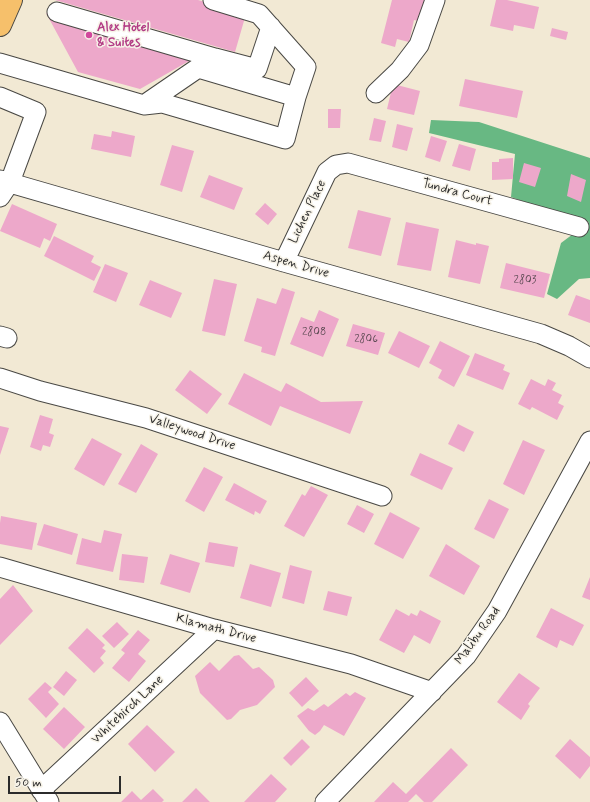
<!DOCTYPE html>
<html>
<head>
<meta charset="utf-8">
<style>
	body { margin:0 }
	#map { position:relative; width:590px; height:802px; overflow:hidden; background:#f2e9d4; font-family:Mynerve,sans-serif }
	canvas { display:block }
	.scale { position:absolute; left:8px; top:776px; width:113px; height:18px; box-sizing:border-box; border:2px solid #2b2b2b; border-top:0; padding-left:5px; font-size:12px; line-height:14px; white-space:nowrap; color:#2b2b2b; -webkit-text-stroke:3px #f7f3e8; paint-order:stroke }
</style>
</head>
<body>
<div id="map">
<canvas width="590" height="802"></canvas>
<div class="scale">50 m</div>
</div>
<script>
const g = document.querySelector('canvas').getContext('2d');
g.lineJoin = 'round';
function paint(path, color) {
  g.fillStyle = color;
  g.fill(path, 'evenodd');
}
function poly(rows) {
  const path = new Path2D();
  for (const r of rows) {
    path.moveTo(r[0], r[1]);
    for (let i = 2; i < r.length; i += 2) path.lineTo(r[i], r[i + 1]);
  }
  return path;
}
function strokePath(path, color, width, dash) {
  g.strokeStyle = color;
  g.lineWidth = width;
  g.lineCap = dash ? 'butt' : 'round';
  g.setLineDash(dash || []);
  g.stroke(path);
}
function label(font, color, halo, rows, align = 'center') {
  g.font = font + ' Mynerve,sans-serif';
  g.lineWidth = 3;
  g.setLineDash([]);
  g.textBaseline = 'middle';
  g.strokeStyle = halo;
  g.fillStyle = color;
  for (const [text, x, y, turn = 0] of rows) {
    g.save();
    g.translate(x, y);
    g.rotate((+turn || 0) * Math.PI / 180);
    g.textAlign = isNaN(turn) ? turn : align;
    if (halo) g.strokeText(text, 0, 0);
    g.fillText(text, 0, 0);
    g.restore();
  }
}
paint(poly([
	[431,120,479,122,590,158,590,278,579,279,557,299,547,294,561,243,589,222,560,215,511,197,515,154,429,133]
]), '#68b883');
paint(poly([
	[55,0,198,0,246,14,235,52],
	[392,0,427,0,423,22,414,20,409,42,397,39,395,47,381,43],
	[496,0,507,0,539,7,534,29,514,25,513,31,490,26],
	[46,13,196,57,140,89,78,72],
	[552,28,568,32,566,40,550,36],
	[465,79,523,91,517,118,459,106],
	[393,84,420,91,414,115,387,109],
	[328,109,341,109,340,128,328,128],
	[374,118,386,121,381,142,369,140],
	[397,124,413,128,407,151,392,147],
	[112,131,135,136,131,157,91,149,94,134,111,137],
	[431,136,447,141,440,162,425,157],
	[459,144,476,149,470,171,452,166],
	[172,145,194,151,182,192,160,185],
	[513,158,513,179,492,180,492,162,499,162,499,159],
	[524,163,541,168,535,187,519,182],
	[571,174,586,180,581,202,567,196],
	[209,175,243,188,234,210,200,197],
	[265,203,277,214,268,225,255,214],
	[12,204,57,224,50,241,44,238,40,248,0,231],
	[358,210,391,218,381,256,348,248],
	[406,222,439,229,431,271,397,265],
	[54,236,94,256,91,262,101,267,94,281,44,256],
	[456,240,476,245,476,243,489,246,480,284,448,277],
	[506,263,550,274,544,298,500,288],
	[105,264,128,273,116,302,93,292],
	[214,279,237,284,225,336,202,331],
	[150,280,182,293,171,318,139,305],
	[282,288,295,292,275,356,261,352,262,347,244,341,257,298,276,304],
	[576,295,590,300,590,323,568,315],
	[319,310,339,319,323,357,290,344,301,317,314,322],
	[353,324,385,333,378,355,346,346],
	[399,331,430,346,419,368,388,353],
	[440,341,470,356,454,387,438,378,442,370,429,363],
	[475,353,505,365,503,370,510,373,503,390,466,375],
	[190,370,222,394,207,414,175,390],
	[244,373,281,392,286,383,321,402,363,401,350,434,280,406,271,426,228,404],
	[531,379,545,386,548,379,556,383,552,390,562,395,558,403,564,406,557,420,532,407,530,410,518,404],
	[40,415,53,419,49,433,54,435,50,447,43,445,41,451,30,447],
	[458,424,474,432,464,452,448,444],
	[0,426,9,428,0,455],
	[92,438,122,454,104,486,74,469],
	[523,440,545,450,524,495,503,484],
	[141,444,158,454,136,493,118,484],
	[420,453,453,468,442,490,410,475],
	[204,467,223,477,204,512,185,501],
	[234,483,267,501,260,514,255,511,254,515,225,500],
	[311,486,328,495,304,537,284,526,302,494,305,496],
	[489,499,509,509,494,539,474,529],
	[357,505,374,514,364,533,347,524],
	[390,512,420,528,403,559,374,544],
	[1,516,37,523,32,550,0,544,0,523],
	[44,524,78,534,72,555,37,545],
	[104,530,122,534,113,572,76,564,82,538,101,543],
	[209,542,238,547,234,567,205,562],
	[446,544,480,566,464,595,429,576],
	[122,554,148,557,144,583,119,580],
	[170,554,200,563,190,593,160,584],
	[250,564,281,573,271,607,240,598],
	[290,565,312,571,304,604,282,598],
	[590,577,590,600,582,597],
	[13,585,33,611,0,645,0,599],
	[328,591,352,597,347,616,323,610],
	[551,608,584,625,573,646,560,640,557,648,536,637],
	[396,609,409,616,411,613,417,616,420,610,441,621,430,644,414,635,404,653,379,640],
	[117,622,129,634,114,648,102,636],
	[87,628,105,645,102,648,106,651,100,658,104,663,94,673,68,648],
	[138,630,150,640,138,654,146,661,129,682,112,668,125,653,121,650],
	[239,655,253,669,259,667,273,680,275,687,257,705,240,710,231,719,227,720,200,693,195,676,210,662,219,671,234,656],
	[66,671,77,680,64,696,53,687],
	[519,673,540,688,528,704,530,706,521,720,497,702],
	[306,677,319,691,302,707,289,693],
	[45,682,52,688,48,692,59,704,46,718,28,699],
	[355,692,366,698,344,736,324,725,320,731,315,735,309,731,297,716,308,708,314,711,324,704,328,707,346,693,350,696],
	[64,707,85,727,64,749,43,729],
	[147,725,175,752,155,772,128,744],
	[302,739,310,747,291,766,283,758],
	[570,739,590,757,590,766,580,779,555,756],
	[451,748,468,765,432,802,424,802,416,794,408,802,374,802,393,782,406,794],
	[271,774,287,789,275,802,244,802],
	[196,788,210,802,182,802],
	[153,789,164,800,162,802,121,802,132,791,141,800]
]), '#eda8ca');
const minor = poly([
	[213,0,259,14,306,67,296,97],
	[57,12,215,58],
	[0,63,144,105,162,103,285,139,296,97,198,68,144,105],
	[204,65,215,58,257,69,271,27],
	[376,93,400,70,419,45,435,0],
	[0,97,36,112,10,182,0,197],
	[0,180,284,262,541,334,569,346,590,358],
	[284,262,327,172,336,165,348,163,579,227],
	[0,336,7,338],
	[0,378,40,391,146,418,382,496],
	[0,567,214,629,351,664,432,692],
	[0,722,49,802],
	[41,790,214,629],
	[325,802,466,656,497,611,590,441]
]);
const major = poly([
	[0,25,11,0]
]);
strokePath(minor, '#494844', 21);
strokePath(major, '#494844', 24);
strokePath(minor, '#fff', 19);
strokePath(major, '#f6c06b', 22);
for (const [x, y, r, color] of [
	[89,35,4,"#d1479c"]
]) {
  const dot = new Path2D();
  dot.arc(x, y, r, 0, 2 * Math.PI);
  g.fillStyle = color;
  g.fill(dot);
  strokePath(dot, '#f7f3e8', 1.5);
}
label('11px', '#5c4a53', null, [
	["2803",525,281],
	["2808",314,333],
	["2806",366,340]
]);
label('bold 13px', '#b23c85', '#f7f3e8', [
	["Alex Hotel",97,28],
	["& Suites",97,43]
], 'left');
label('13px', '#2b2b2b', '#f7f3e8', [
	["Tundra Court",457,193,15],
	["Lichen Place",308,212,-64],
	["Aspen Drive",296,265,16],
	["Valleywood Drive",192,433,18],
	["Klamath Drive",216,629,15],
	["Malibu Road",478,636,-54],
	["Whitebirch Lane",128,710,-43]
]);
</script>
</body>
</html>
